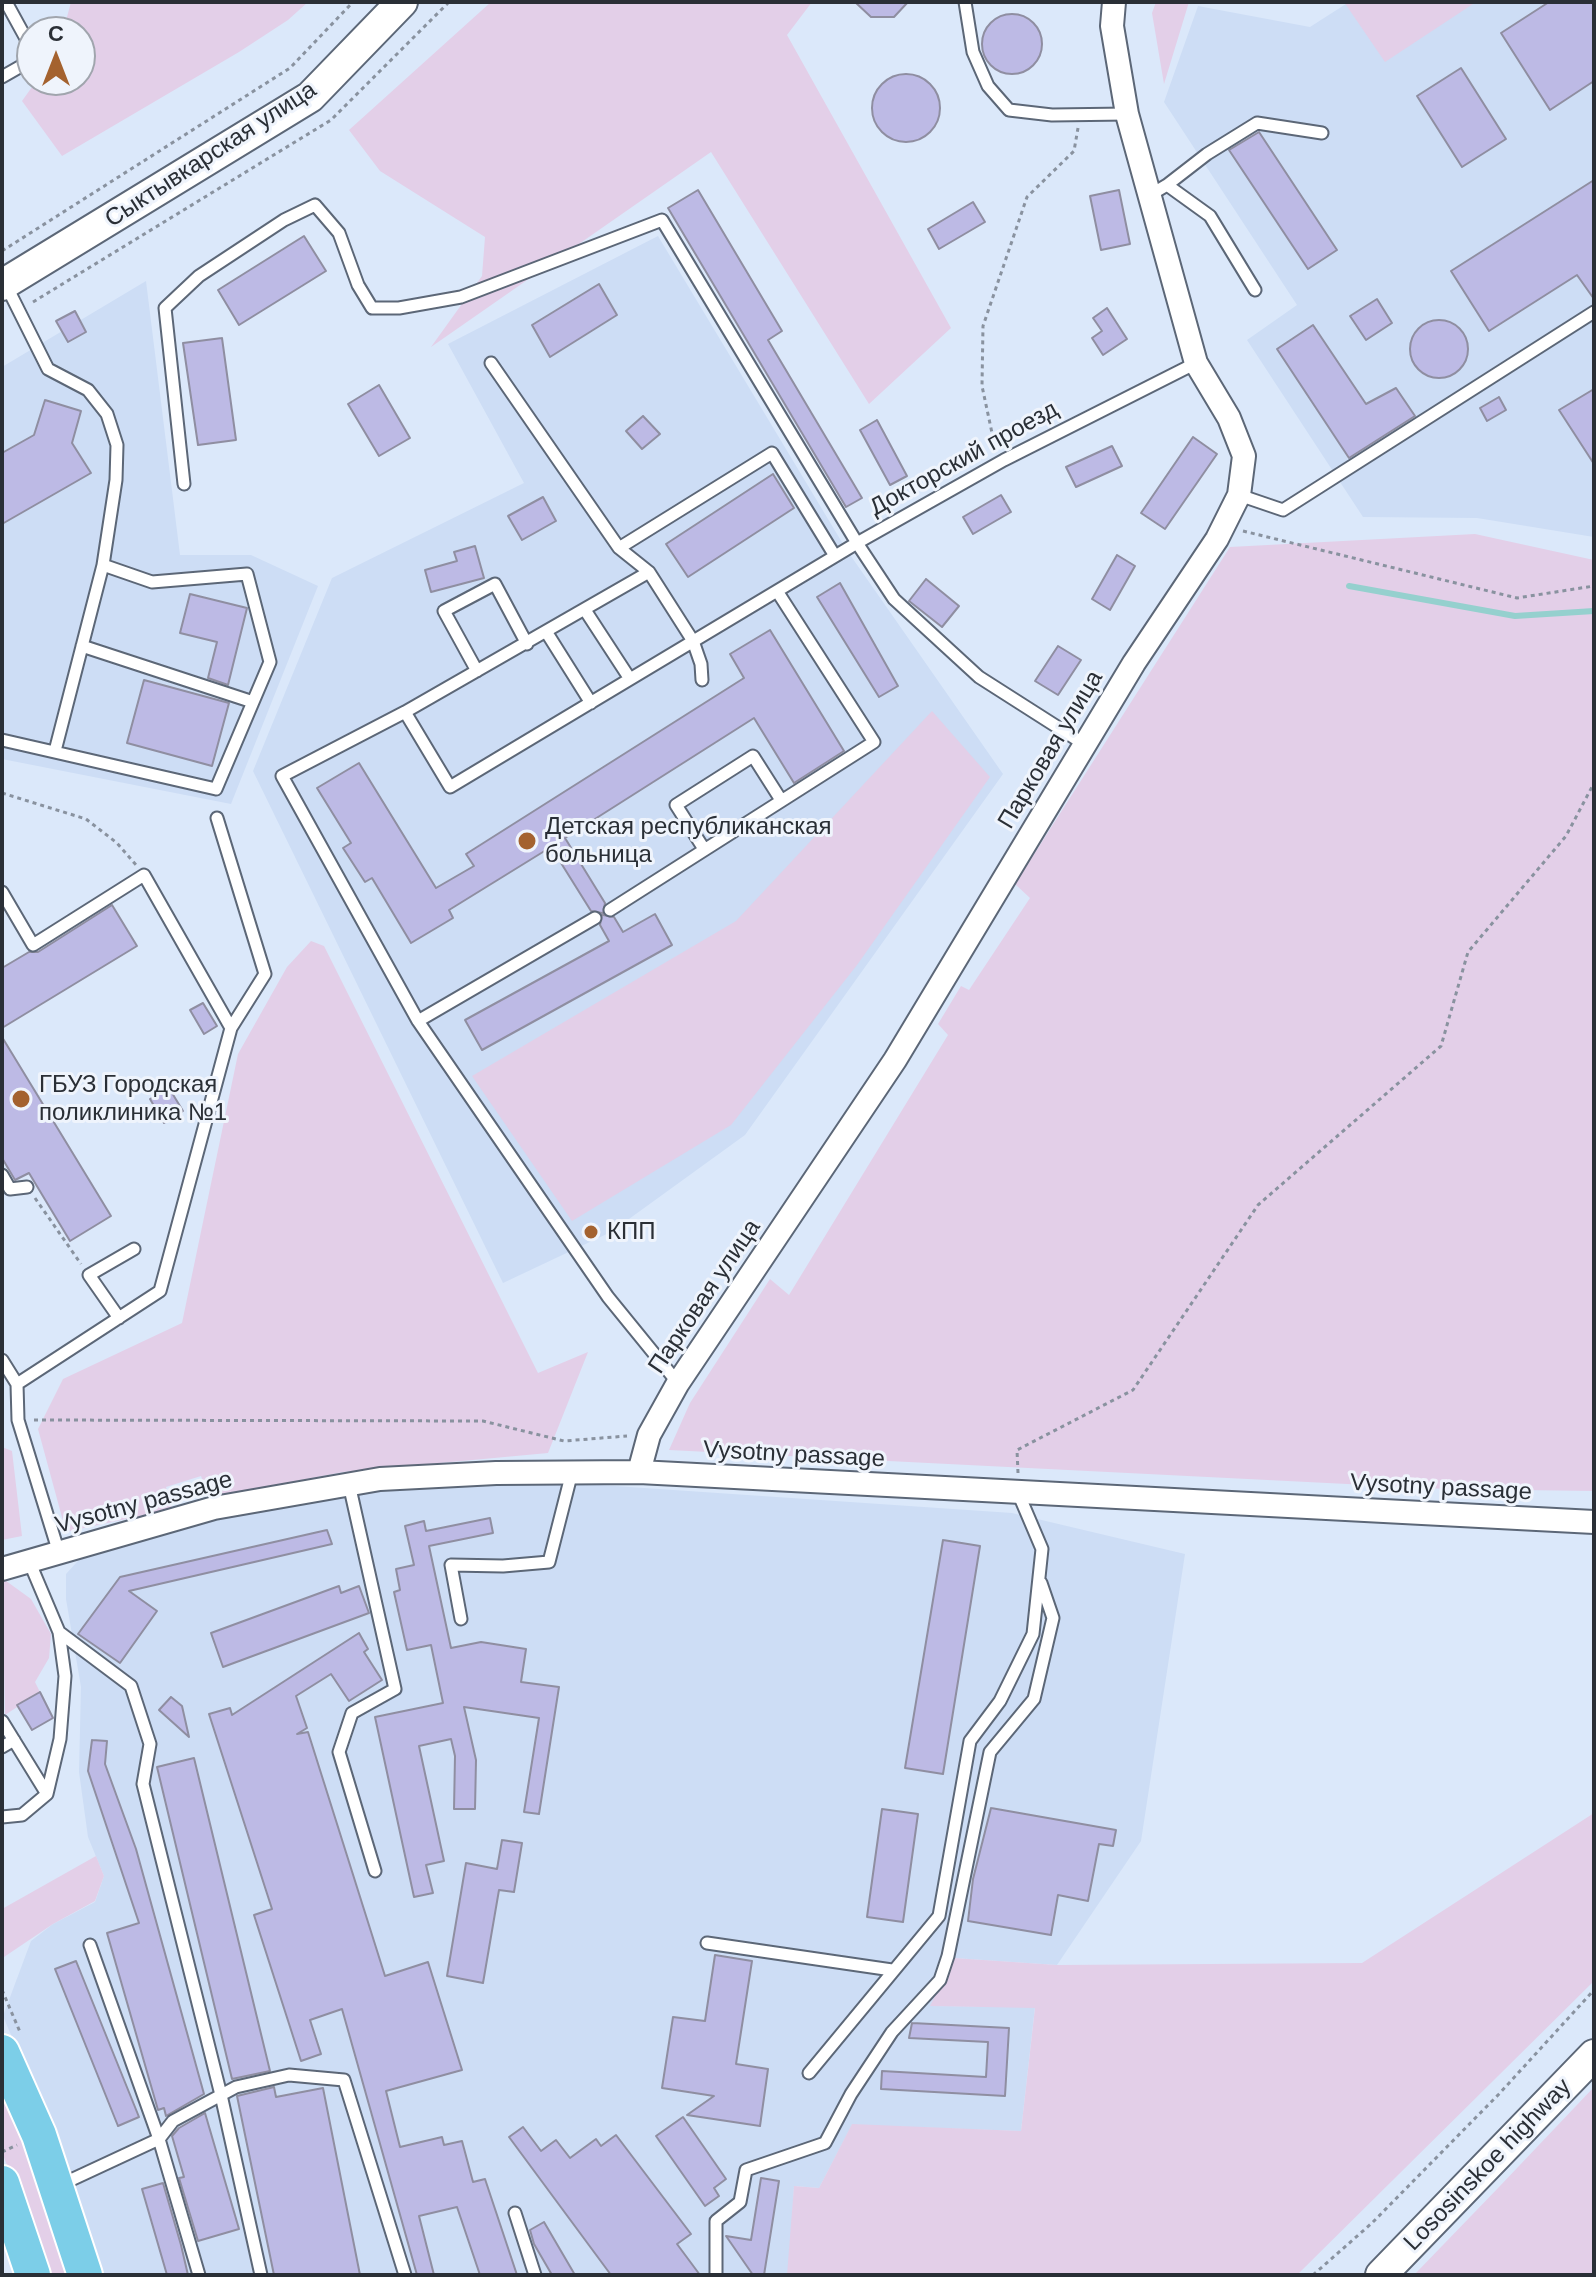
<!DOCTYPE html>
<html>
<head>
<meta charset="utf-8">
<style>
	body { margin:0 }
	#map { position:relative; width:1596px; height:2277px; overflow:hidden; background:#dbe8fa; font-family:Helvetica,sans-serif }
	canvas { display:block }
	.frame { position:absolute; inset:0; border:4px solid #2a2f36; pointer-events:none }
	.north { position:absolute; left:16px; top:16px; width:80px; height:80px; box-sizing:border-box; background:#eff4fc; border:2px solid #a0a5ad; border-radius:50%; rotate:0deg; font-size:22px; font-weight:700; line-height:32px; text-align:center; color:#2a2f36 }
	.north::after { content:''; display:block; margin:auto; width:28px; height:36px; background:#a4622f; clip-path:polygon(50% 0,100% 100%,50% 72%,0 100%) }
</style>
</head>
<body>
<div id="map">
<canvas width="1596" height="2277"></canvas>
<div class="frame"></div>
<div class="north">С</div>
</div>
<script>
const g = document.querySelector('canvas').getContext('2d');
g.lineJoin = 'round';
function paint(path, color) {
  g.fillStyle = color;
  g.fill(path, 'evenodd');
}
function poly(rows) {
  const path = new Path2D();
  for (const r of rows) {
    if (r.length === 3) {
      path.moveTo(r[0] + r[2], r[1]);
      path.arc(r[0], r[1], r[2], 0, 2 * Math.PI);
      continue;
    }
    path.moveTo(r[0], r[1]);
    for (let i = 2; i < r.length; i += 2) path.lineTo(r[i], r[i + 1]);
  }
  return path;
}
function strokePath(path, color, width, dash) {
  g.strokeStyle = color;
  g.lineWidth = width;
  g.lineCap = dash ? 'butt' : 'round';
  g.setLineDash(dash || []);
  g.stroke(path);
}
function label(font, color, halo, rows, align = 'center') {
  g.font = font + ' Helvetica,sans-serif';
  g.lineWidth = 6;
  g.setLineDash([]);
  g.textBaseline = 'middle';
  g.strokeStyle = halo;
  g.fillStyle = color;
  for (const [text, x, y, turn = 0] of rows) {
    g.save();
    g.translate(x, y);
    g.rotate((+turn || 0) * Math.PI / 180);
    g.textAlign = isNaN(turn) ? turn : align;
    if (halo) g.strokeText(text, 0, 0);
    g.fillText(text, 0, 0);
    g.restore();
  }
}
paint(poly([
	[1349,2,1594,2,1594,537,1477,518,1363,517,1247,340,1297,305,1164,102,1198,6,1310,27],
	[658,236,846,549,1003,774,745,1135,611,1232,503,1283,253,771,332,578,524,483,448,344],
	[146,281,180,555,251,555,318,586,231,804,2,759,2,367],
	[499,1483,600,1485,1012,1513,1185,1554,1141,1841,1057,1965,954,1958,931,2006,1035,2007,1021,2131,852,2125,819,2188,794,2186,789,2275,101,2275,67,2167,3,2016,31,1941,53,1924,95,1902,104,1876,88,1837,79,1772,81,1687,66,1599,66,1574,87,1551,208,1518,382,1487]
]), '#cdddf5');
paint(poly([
	[71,2,308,2,288,20,239,52,62,156,22,101,37,80,80,80,80,32,63,32],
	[491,2,812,2,787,35,951,328,869,404,711,152,431,347,482,276,485,237,380,171,349,130],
	[1156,2,1189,2,1164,84,1152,13],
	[1344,2,1476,2,1385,62],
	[1475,534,1594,560,1594,1491,1447,1489,669,1450,690,1403,770,1279,789,1295,948,1035,938,1024,961,986,969,990,1030,898,1015,884,1230,547],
	[932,711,990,777,857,965,731,1125,572,1221,472,1076,736,921],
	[311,941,324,946,538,1373,588,1352,548,1453,343,1472,209,1498,201,1476,166,1487,172,1509,66,1532,38,1429,63,1379,182,1323,238,1054,287,967],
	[2,1447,12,1451,22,1536,2,1540],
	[2,1578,31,1599,51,1634,49,1658,35,1682,40,1692,5,1715],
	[1594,1813,1594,1981,1297,2275,787,2275,794,2186,819,2188,852,2124,1021,2131,1035,2008,930,2006,954,1958,1057,1965,1362,1963],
	[96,1856,104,1876,95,1901,53,1924,4,1957,2,1909],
	[2,2082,72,2275,48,2275,2,2152],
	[1594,2087,1594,2275,1414,2275,1499,2187]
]), '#e3cfe8');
strokePath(poly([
	[1349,586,1515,616,1594,611]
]), '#95d0ce', 6);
const building = poly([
	[855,2,908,2,894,17,871,17,855,2],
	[1549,2,1594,2,1594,81,1550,110,1501,33,1549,2],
	[1012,44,30],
	[1461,68,1506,139,1462,167,1417,96,1461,68],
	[906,108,34],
	[1259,132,1337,250,1308,269,1229,150,1259,132],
	[1594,180,1594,299,1577,275,1489,331,1451,271,1594,180],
	[698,190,782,331,768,340,862,498,846,507,668,208,698,190],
	[1119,190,1130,244,1101,250,1090,196,1119,190],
	[973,202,985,222,939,249,928,229,973,202],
	[304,236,326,271,239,325,218,290,304,236],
	[599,284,617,315,550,357,532,325,599,284],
	[1377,299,1392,323,1366,340,1350,316,1377,299],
	[1107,308,1127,339,1103,355,1092,338,1102,331,1093,318,1107,308],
	[75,311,86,332,68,342,56,321,75,311],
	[1439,349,29],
	[1313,325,1366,404,1396,388,1415,416,1349,458,1277,349,1313,325],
	[222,338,236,440,198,445,183,343,222,338],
	[379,385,410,438,379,456,348,404,379,385],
	[1594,389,1594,464,1559,410,1594,389],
	[1499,397,1506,410,1487,421,1480,408,1499,397],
	[45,400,81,411,72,443,91,473,2,524,2,453,34,435,45,400],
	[643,416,660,434,642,449,626,431,643,416],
	[877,420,907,476,890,485,860,430,877,420],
	[1193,437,1217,454,1165,529,1141,513,1193,437],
	[1112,446,1122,466,1076,487,1066,467,1112,446],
	[773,474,794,508,688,577,666,544,773,474],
	[1001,495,1011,512,973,534,963,517,1001,495],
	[543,497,556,521,522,540,508,516,543,497],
	[475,546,484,578,431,592,425,570,457,561,454,552,475,546],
	[1117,555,1135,566,1110,610,1092,599,1117,555],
	[926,579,959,606,942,627,909,601,926,579],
	[840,583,898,686,879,697,817,597,840,583],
	[190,594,247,608,228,685,208,678,217,642,180,633,190,594],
	[770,630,844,751,794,783,754,718,565,838,605,903,603,915,614,917,623,932,655,914,672,945,482,1050,465,1020,609,941,600,925,602,913,591,911,551,847,449,910,453,918,411,943,372,878,365,882,343,848,351,843,317,788,359,763,436,888,474,866,466,854,744,678,730,654,770,630],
	[1058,646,1081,660,1058,695,1035,681,1058,646],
	[144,680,229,703,212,766,127,743,144,680],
	[112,905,137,946,2,1028,2,968,29,952,38,952,112,905],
	[203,1003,217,1026,204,1034,190,1010,203,1003],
	[2,1037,111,1216,70,1241,29,1173,15,1180,2,1158,2,1037],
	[169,1088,183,1111,164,1123,150,1099,169,1088],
	[490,1518,493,1533,429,1546,451,1648,481,1642,526,1649,521,1682,559,1687,539,1814,524,1812,539,1718,464,1707,476,1760,475,1809,454,1809,455,1756,451,1739,419,1746,444,1861,426,1865,433,1893,414,1897,375,1717,443,1703,431,1645,407,1650,394,1592,400,1590,396,1569,414,1565,405,1526,424,1521,426,1531,490,1518],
	[327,1530,332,1544,129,1591,157,1611,120,1663,78,1634,120,1577,327,1530],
	[943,1540,980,1546,943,1774,905,1768,943,1540],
	[339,1586,341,1593,359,1586,369,1613,223,1667,211,1633,339,1586],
	[359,1633,368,1649,364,1652,382,1680,349,1701,331,1674,296,1696,307,1728,297,1734,308,1732,385,1976,428,1962,462,2070,386,2091,400,2147,442,2137,444,2145,462,2141,473,2182,485,2179,517,2275,480,2275,457,2207,419,2216,434,2275,417,2275,342,2009,310,2020,321,2054,301,2061,254,1915,272,1909,209,1714,230,1708,232,1715,359,1633],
	[40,1692,53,1718,32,1730,17,1705,40,1692],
	[171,1697,182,1706,189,1737,159,1710,171,1697],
	[92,1740,107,1741,105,1764,136,1849,204,2094,166,2116,164,2108,158,2110,107,1933,139,1923,88,1771,92,1740],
	[194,1758,270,2071,232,2079,157,1767,194,1758],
	[991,1808,1116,1830,1113,1846,1099,1844,1088,1901,1058,1895,1051,1935,968,1921,973,1879,991,1808],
	[882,1809,918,1814,903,1922,867,1917,882,1809],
	[502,1840,522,1843,514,1892,499,1890,483,1983,447,1976,466,1863,497,1869,502,1840],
	[715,1955,752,1961,736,2064,768,2069,760,2126,687,2115,714,2096,662,2088,673,2017,705,2021,715,1955],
	[76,1961,139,2117,118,2126,55,1969,76,1961],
	[912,2023,1009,2028,1005,2096,881,2089,882,2071,986,2077,988,2042,909,2038,912,2023],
	[274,2087,276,2097,323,2088,360,2275,274,2275,237,2096,274,2087],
	[205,2113,239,2229,198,2241,179,2178,184,2177,172,2136,179,2128,205,2113],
	[683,2117,726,2179,714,2188,719,2196,705,2206,656,2136,683,2117],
	[523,2127,541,2151,556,2140,570,2158,596,2139,601,2146,616,2135,691,2234,677,2244,700,2275,611,2275,509,2137,523,2127],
	[761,2178,779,2181,764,2275,753,2275,726,2236,751,2240,761,2178],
	[163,2183,181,2245,188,2275,167,2275,142,2189,163,2183],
	[544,2222,575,2275,552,2275,534,2244,530,2230,544,2222]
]);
paint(building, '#bdbae5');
strokePath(building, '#8f8ea1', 2);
const lane = poly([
	[965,2,973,52,988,86,1009,110,1052,115,1127,114],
	[2,77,23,65,29,44,6,2],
	[1167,185,1207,154,1257,123,1322,133],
	[1150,195,1167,185,1210,216,1255,290],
	[5,283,48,369,88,390,107,414,117,445,116,480,103,565,55,751],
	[491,363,619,548,649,572,693,641,701,664,702,680],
	[184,484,165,308,199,276,284,220,315,205,339,233,358,285,372,308,399,308,461,297,662,220,857,543,450,787,405,712],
	[1239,495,1283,510,1594,312],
	[619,548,772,453,835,556],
	[649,572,405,712,282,776,418,1021,608,1297,678,1383],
	[585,610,630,679],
	[547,633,591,703],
	[82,646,253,702],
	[477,671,444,611,495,584,527,644],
	[2,740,216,789,270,662,247,574,152,582,103,565],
	[1084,744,979,677,894,599,857,543,1004,460,1196,363],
	[704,849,676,805,753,756,781,800],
	[2,892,33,945,144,875,231,1028],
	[610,910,874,742,777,591],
	[418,1021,595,918],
	[2,1175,10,1189,27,1187],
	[119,1318,89,1275,134,1249],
	[2,1360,17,1384,18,1420,59,1553],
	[17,1384,160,1291,231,1028,265,974,217,818],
	[349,1484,395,1689,352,1713,339,1752,375,1871],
	[461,1619,451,1565,503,1566,549,1562,572,1472],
	[59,1632,131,1686,150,1744,143,1784,221,2095,261,2275],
	[2,1721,47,1794],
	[2,1747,14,1740],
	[2,1817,22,1815,47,1794,60,1739,65,1676,59,1632,29,1561],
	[707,1943,892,1970],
	[90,1945,159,2139,199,2275],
	[809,2073,939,1916,970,1741,1000,1701,1033,1634,1042,1549,1019,1495],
	[58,2186,159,2139,173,2121,236,2087,289,2075,344,2080,405,2275],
	[515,2213,535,2275],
	[716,2275,716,2221,740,2202,746,2170,825,2143,851,2094,892,2032,940,1980,948,1956,990,1752,1034,1699,1053,1618,1041,1583]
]);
const street = poly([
	[639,1472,649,1435,678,1383,895,1060,1134,663,1217,539,1239,495,1244,456,1229,418,1196,363,1127,114,1112,26,1114,2],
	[2,1569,214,1508,380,1479,496,1473,639,1472,1594,1522]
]);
const secondary = poly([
	[2,285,310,97,402,2],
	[1381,2275,1594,2055]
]);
const primary = poly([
	[2,2052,39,2135,85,2275],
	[2,2183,33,2275]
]);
strokePath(lane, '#5c6777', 15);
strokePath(street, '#5c6777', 26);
strokePath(secondary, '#5c6777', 34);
strokePath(primary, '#fff', 38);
strokePath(poly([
	[2,251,290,68,353,2],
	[33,302,331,120,449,2],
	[995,447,982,386,983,326,1027,197,1074,151,1078,128],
	[1243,531,1517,598,1594,586],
	[2,793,86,819,117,843,136,865],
	[35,1198,81,1264],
	[34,1420,483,1421,564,1441,627,1436],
	[1018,1473,1017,1450,1133,1390,1258,1205,1441,1046,1468,952,1566,836,1594,783],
	[2,1990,20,2032],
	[2,2152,17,2145],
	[1313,2275,1372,2223,1499,2094,1594,1990]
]), '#89929f', 3, [4, 4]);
strokePath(lane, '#fff', 11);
strokePath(street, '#fff', 22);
strokePath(secondary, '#fff', 30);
strokePath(primary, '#7ccee8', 34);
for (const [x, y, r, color] of [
	[527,841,10,"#a4622f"],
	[21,1099,10,"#a4622f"],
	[591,1232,8,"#a4622f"]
]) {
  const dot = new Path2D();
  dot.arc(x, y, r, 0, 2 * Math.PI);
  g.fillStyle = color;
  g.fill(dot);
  strokePath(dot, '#eff4fc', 3);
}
label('24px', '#2a2f36', '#eff4fc', [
	["Сыктывкарская улица",211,155,-33],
	["Докторский проезд",964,459,-29],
	["Парковая улица",1051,750,-59],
	["Парковая улица",705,1297,-56],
	["Vysotny passage",794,1455,3],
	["Vysotny passage",1441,1488,3],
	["Vysotny passage",144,1503,-15],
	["Lososinskoe highway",1488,2165,-46]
]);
label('24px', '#2a2f36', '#eff4fc', [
	["Детская республиканская",545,827],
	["больница",545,855],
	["ГБУЗ Городская",39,1085],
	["поликлиника №1",39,1113],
	["КПП",607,1232]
], 'left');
</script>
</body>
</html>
